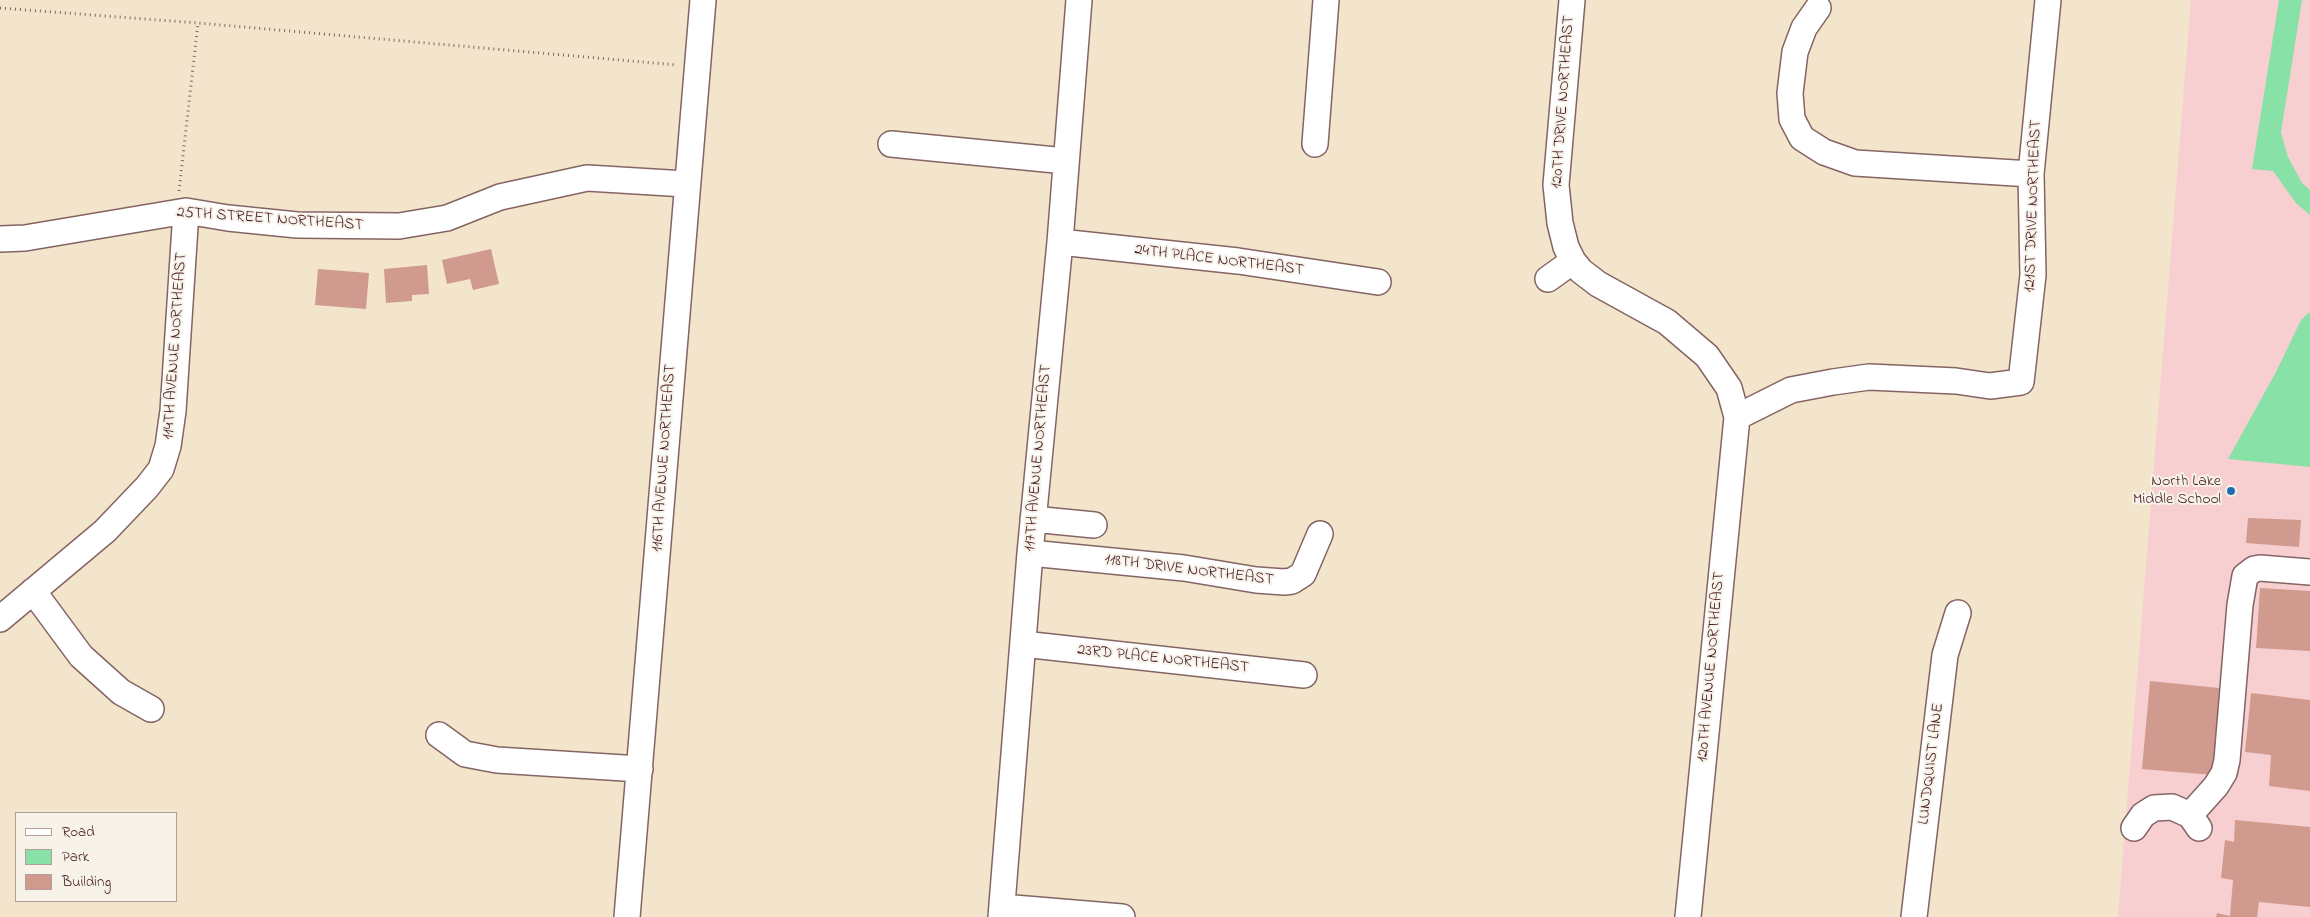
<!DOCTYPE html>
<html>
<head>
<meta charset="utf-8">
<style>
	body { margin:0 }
	#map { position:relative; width:2310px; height:917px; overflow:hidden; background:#f2e5cc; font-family:"Indie Flower",sans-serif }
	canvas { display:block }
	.legend { position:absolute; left:15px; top:812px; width:162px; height:90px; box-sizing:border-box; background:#f7f3e8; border:1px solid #b29e9c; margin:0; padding:6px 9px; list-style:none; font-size:15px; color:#4a1f2b }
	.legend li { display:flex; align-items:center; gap:10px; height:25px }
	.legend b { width:25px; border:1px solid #b29e9c }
</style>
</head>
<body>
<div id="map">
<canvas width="2310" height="917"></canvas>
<ul class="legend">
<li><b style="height:6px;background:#fff"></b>Road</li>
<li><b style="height:14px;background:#88e1a6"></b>Park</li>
<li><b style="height:14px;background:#d09a8e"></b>Building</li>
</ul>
</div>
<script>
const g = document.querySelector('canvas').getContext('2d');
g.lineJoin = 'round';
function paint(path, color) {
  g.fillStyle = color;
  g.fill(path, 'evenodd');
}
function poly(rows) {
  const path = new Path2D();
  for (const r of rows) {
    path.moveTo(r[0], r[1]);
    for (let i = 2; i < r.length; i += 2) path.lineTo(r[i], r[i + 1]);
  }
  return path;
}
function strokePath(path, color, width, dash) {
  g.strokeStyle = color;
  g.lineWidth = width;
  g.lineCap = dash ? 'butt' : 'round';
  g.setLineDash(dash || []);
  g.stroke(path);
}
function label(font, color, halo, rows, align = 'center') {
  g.font = font + ' "Indie Flower",sans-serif';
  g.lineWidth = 4;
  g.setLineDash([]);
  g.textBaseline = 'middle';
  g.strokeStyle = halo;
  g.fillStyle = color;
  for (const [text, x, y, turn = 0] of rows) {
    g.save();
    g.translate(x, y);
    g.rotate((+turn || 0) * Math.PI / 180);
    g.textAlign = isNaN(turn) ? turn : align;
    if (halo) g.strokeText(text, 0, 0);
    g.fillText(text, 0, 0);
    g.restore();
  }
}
paint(poly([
	[2191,0,2310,0,2310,917,2118,917]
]), '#f7cfd0');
paint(poly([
	[2279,0,2302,0,2281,132,2288,157,2302,183,2310,190,2310,215,2296,203,2273,171,2252,169],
	[2310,312,2310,467,2228,459,2276,372,2301,320]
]), '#88e1a6');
paint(poly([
	[491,249,499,284,473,290,470,279,447,284,442,260],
	[427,265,429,294,412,295,412,301,386,303,384,269],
	[318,269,369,273,366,309,315,305],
	[2248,518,2301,520,2299,547,2246,543],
	[2260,588,2310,591,2310,651,2256,648],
	[2150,681,2219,688,2213,775,2142,769],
	[2251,693,2310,700,2310,791,2269,786,2271,755,2245,752],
	[2235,820,2310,827,2310,907,2259,902,2257,917,2216,917,2217,913,2230,916,2233,880,2221,878,2225,840,2234,842]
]), '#d09a8e');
const minor = poly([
	[1572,0,1556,185,1560,223,1566,247,1573,261],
	[1818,8,1804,28,1795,52,1790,93,1792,119,1802,138,1824,152,1855,163,2031,174],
	[891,144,1066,161],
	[1315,144,1326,0],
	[0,239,25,238,186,211,228,218,297,225,399,226,447,218,500,197,587,178,686,184],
	[1060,242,1238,261,1378,282],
	[1548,279,1573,261,1581,271,1598,284,1667,322,1707,356,1729,388,1737,417,1791,390,1833,382,1869,377,1956,381,1990,386,2021,382,2033,275,2031,174,2048,0],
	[1033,519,1094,525],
	[1030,553,1184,568,1256,580,1284,582,1292,581,1303,574,1320,534],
	[33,591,81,656,121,692,151,709],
	[0,619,105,531,147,487,161,469,168,446,173,411,186,211],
	[1023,644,1304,675],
	[439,735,465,754,497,760,640,769],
	[2190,815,2216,786,2224,773,2227,760,2240,605,2245,576,2254,569,2260,568,2310,572],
	[2134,828,2143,815,2154,808,2172,807,2190,815,2199,828],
	[1002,907,1122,917],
	[627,917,703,0],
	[1001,917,1030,553,1060,242,1079,0],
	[1688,917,1737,417],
	[1914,917,1945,655,1958,613]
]);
strokePath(minor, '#856463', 28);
strokePath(poly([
	[0,8,198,23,677,65],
	[179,191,198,23]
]), '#856463', 3, [1, 4]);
strokePath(minor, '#fff', 25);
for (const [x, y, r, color] of [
	[2231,491,5,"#1f6fb2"]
]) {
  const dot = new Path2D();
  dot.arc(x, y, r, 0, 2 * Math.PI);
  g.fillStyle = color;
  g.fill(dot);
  strokePath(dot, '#f7f3e8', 2);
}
label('16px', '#4a1f2b', '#f7f3e8', [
	["120TH DRIVE NORTHEAST",1564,102,-86],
	["121ST DRIVE NORTHEAST",2034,206,-88],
	["25TH STREET NORTHEAST",270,220,4],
	["24TH PLACE NORTHEAST",1219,261,7],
	["114TH AVENUE NORTHEAST",176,346,-86],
	["116TH AVENUE NORTHEAST",665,458,-86],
	["117TH AVENUE NORTHEAST",1039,458,-85],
	["118TH DRIVE NORTHEAST",1189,571,7],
	["23RD PLACE NORTHEAST",1163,660,6],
	["120TH AVENUE NORTHEAST",1712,667,-85],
	["LUNDQUIST LANE",1932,764,-83]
]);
label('16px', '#4a1f2b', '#f7f3e8', [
	["North Lake",2221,482],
	["Middle School",2221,500]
], 'right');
</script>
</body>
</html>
